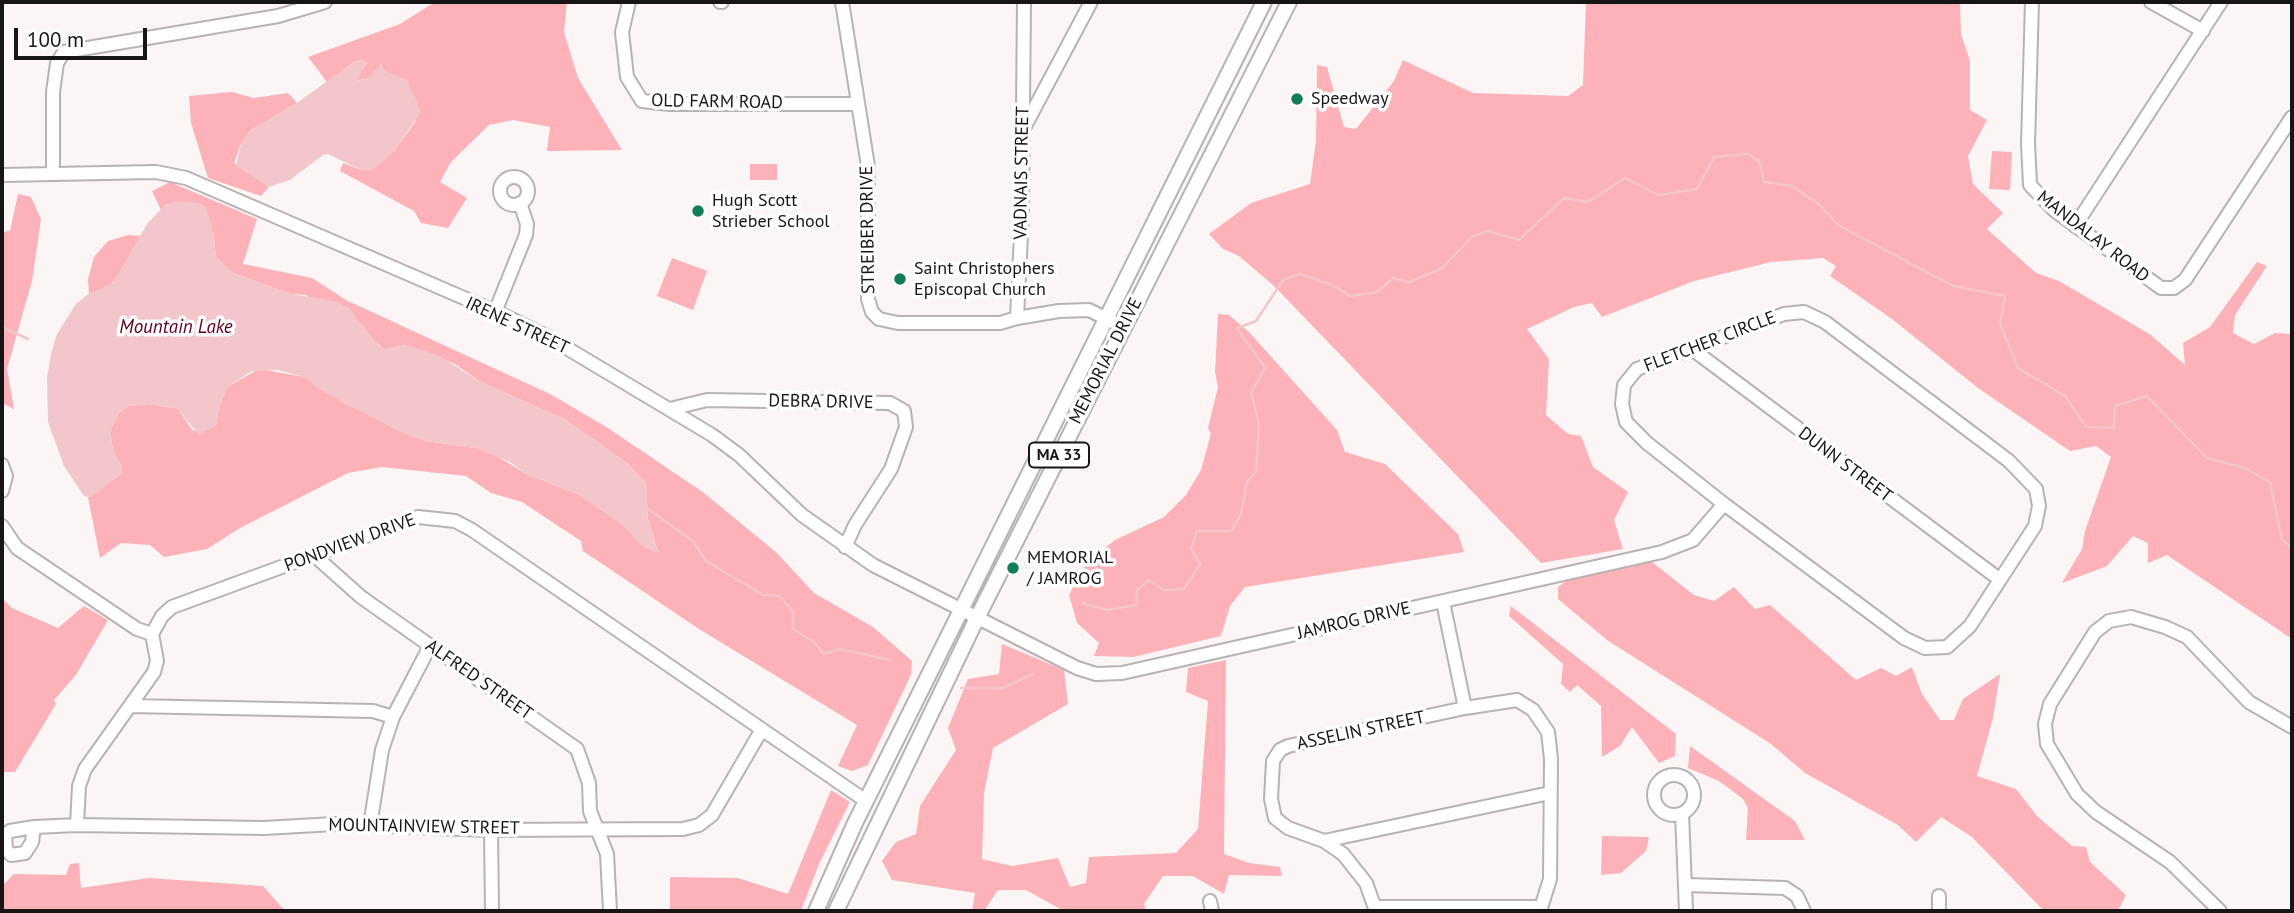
<!DOCTYPE html>
<html>
<head>
<meta charset="utf-8">
<style>
	body { margin:0 }
	#map { position:relative; width:2294px; height:913px; overflow:hidden; background:#fbf5f5; font-family:"PT Sans",sans-serif }
	canvas { display:block }
	.frame { position:absolute; inset:0; border:4px solid #171515; pointer-events:none }
	.scale { position:absolute; left:14px; top:28px; width:133px; height:32px; box-sizing:border-box; border:4px solid #171515; border-top:0; padding-left:9px; font-size:21px; line-height:24px; white-space:nowrap; color:#171515; -webkit-text-stroke:5px #fff; paint-order:stroke }
</style>
</head>
<body>
<div id="map">
<canvas width="2294" height="913"></canvas>
<div class="frame"></div>
<div class="scale">100 m</div>
</div>
<script>
const g = document.querySelector('canvas').getContext('2d');
g.lineJoin = 'round';
function paint(path, color) {
  g.fillStyle = color;
  g.fill(path, 'evenodd');
}
function poly(rows) {
  const path = new Path2D();
  for (const r of rows) {
    if (r.length === 3) {
      path.moveTo(r[0] + r[2], r[1]);
      path.arc(r[0], r[1], r[2], 0, 2 * Math.PI);
      continue;
    }
    path.moveTo(r[0], r[1]);
    for (let i = 2; i < r.length; i += 2) path.lineTo(r[i], r[i + 1]);
  }
  return path;
}
function strokePath(path, color, width, dash) {
  g.strokeStyle = color;
  g.lineWidth = width;
  g.lineCap = dash ? 'butt' : 'round';
  g.setLineDash(dash || []);
  g.stroke(path);
}
function label(font, color, halo, rows, align = 'center') {
  g.font = font + ' "PT Sans",sans-serif';
  g.lineWidth = 7;
  g.setLineDash([]);
  g.textBaseline = 'middle';
  g.strokeStyle = halo;
  g.fillStyle = color;
  for (const [text, x, y, turn = 0] of rows) {
    g.save();
    g.translate(x, y);
    g.rotate((+turn || 0) * Math.PI / 180);
    g.textAlign = isNaN(turn) ? turn : align;
    if (halo) g.strokeText(text, 0, 0);
    g.fillText(text, 0, 0);
    g.restore();
  }
}
paint(poly([
	[435,2,567,2,564,32,578,78,622,150,547,151,550,127,513,120,489,125,451,162,440,182,467,198,448,228,421,223,414,211,340,171,343,163,361,170,373,169,395,150,416,121,370,78,355,81,355,61,327,82,308,57,400,24],
	[1586,2,1960,2,1961,34,1970,61,1970,110,1987,120,1968,156,1973,184,2003,213,1987,229,2036,273,2059,281,2151,335,2185,365,2183,343,2210,327,2257,262,2267,266,2235,315,2233,333,2254,344,2275,333,2292,334,2292,639,2167,555,2148,563,2148,543,2133,536,2107,566,2062,583,2082,549,2085,531,2111,457,2096,446,2070,451,1978,388,1892,319,1830,276,1836,266,1823,258,1771,262,1694,281,1602,317,1592,303,1574,307,1527,329,1549,359,1546,415,1568,434,1581,436,1593,467,1628,492,1614,520,1623,549,1541,563,1274,286,1239,256,1223,249,1209,234,1251,203,1310,184,1316,141,1317,65,1327,67,1344,127,1356,129,1394,81,1403,60,1473,93,1568,96,1583,85],
	[232,92,254,98,288,93,297,103,251,130,241,144,234,163,269,187,261,196,208,178,191,123,189,96],
	[1992,151,2012,152,2010,190,1989,189],
	[750,164,777,164,777,180,750,180],
	[170,182,257,219,243,264,312,278,346,300,552,395,608,428,704,493,777,553,814,593,873,627,912,661,911,675,868,765,852,771,838,766,857,725,699,629,583,551,581,541,522,502,491,493,466,476,382,467,348,473,240,528,207,549,164,557,150,545,121,543,100,558,88,497,122,467,113,451,110,430,119,413,128,406,148,404,178,409,193,431,216,426,219,407,227,387,259,369,305,377,346,404,426,441,476,448,497,456,528,475,580,495,622,524,644,547,658,552,648,520,646,483,627,463,566,420,479,381,455,364,405,345,385,349,306,295,291,294,233,273,216,257,213,230,166,204,161,210,152,191],
	[18,194,31,197,41,219,32,281,7,369,14,409,2,403,2,232,10,231],
	[128,235,141,236,121,274,107,288,89,294,88,279,94,257,108,241],
	[672,258,707,271,693,310,657,296],
	[1218,314,1229,315,1249,332,1337,430,1345,452,1385,464,1458,534,1464,552,1245,587,1230,606,1221,636,1133,657,1094,656,1099,643,1077,623,1069,595,1087,562,1115,540,1164,517,1186,495,1201,470,1211,434,1208,428,1218,387,1215,372],
	[1652,562,1694,595,1714,601,1734,587,1755,609,1770,605,1856,680,1881,668,1896,676,1912,667,1922,694,1940,720,1954,720,1963,699,2000,674,1993,718,1977,776,2016,789,2037,816,2072,846,2086,847,2090,862,2126,895,2118,911,2044,911,1972,837,1941,817,1916,842,1898,825,1805,773,1771,744,1607,640,1558,599,1558,587,1566,581],
	[2,598,12,608,58,628,84,606,108,620,76,675,54,700,56,704,15,772,2,772],
	[1511,606,1676,734,1675,756,1659,763,1632,727,1620,746,1602,757,1601,706,1577,685,1570,692,1561,684,1563,664,1509,616],
	[1002,644,1064,670,1068,704,993,748,984,793,982,859,1012,866,1058,858,1070,887,1086,883,1089,857,1176,853,1198,829,1208,701,1186,692,1188,668,1226,660,1224,854,1249,863,1280,867,1282,876,1229,875,1224,894,1193,876,1163,876,1144,904,1146,911,1064,911,1026,890,998,890,984,911,972,911,975,893,892,880,882,861,896,842,916,834,920,806,956,750,948,728,968,679,999,674],
	[1690,746,1795,821,1805,840,1746,840,1748,808,1743,799,1719,781,1688,768],
	[831,790,850,802,819,864,801,911,670,911,670,877,738,878,788,894],
	[1602,836,1649,837,1646,851,1621,873,1601,875],
	[79,863,81,888,149,878,263,886,285,911,2,911,2,886,14,874,66,875,70,864]
]), '#fdb2b9');
paint(poly([
	[363,60,368,63,356,81,369,78,381,63,385,71,407,80,421,112,395,150,373,169,361,170,328,154,323,155,290,180,269,187,236,166,241,144,251,130,297,103,355,61],
	[181,201,199,203,206,207,213,230,216,257,233,273,291,294,335,301,349,308,378,345,386,349,405,345,438,355,479,381,566,420,627,463,646,483,648,520,658,553,644,547,622,524,580,495,528,475,510,462,476,448,426,441,402,433,319,389,305,377,278,370,252,371,227,387,219,407,216,426,199,435,178,409,148,404,128,406,119,413,110,430,113,451,122,467,122,474,91,497,84,496,64,466,48,422,47,378,51,354,57,334,76,304,87,295,113,283,147,224,166,204]
]), '#f2c6ca');
strokePath(poly([
	[2,327,28,339],
	[647,508,694,542,706,561,763,595,780,596,793,612,793,629,814,642,824,654,839,649,891,660],
	[1082,603,1107,610,1136,605,1137,590,1149,580,1164,590,1184,589,1200,564,1191,548,1197,531,1231,531,1241,515,1247,482,1256,472,1259,423,1251,393,1265,368,1237,328,1256,321,1283,280,1300,274,1332,285,1351,296,1377,292,1393,278,1410,282,1442,268,1473,236,1488,231,1519,240,1564,198,1588,202,1625,178,1658,195,1697,189,1714,157,1748,154,1760,162,1764,182,1792,186,1821,206,1838,225,1953,286,2005,296,2000,324,2018,368,2065,396,2086,427,2114,428,2115,406,2147,396,2207,458,2245,468,2270,482,2282,540,2292,548],
	[961,688,1003,688,1033,674]
]), '#f2c6ca', 2.5);
const minor = poly([
	[629,2,622,32,627,77,642,101,670,104,856,104],
	[720,2,722,2],
	[842,2,868,166,868,299,872,312,879,319,898,323,1000,323,1017,318],
	[1024,2,1022,213,1017,318,1059,311,1089,310,1123,327],
	[2032,2,2028,144,2030,185,2054,210,2161,288,2174,288,2185,280,2292,117],
	[2151,2,2203,31],
	[1024,128,1091,2],
	[53,173,53,92,57,63,64,52,278,16,325,2],
	[2,175,156,172,186,178,501,314,550,338,712,435,739,455,802,515,873,565,1077,668,1096,674,1122,673,1662,552,1693,540,1724,504],
	[514,191,14],
	[2075,226,2221,2],
	[495,312,526,235,527,224,520,203],
	[1804,312,1825,322,2009,461,2036,489,2039,506,2035,526,1970,626,1947,647,1925,648,1904,638,1724,504,1647,443,1626,422,1622,404,1624,385,1637,369,1784,314,1804,312],
	[1692,349,1999,579],
	[670,409,707,400,890,403,904,411,906,427,891,469,855,525,845,547],
	[2,465,6,476,2,491],
	[2,526,17,548,137,629,152,634],
	[315,556,361,597,577,749,589,783,590,811,607,854,610,911],
	[131,706,373,711,393,717],
	[1465,708,1517,700,1533,710,1548,732,1551,759,1550,879,1540,911],
	[1674,795,20],
	[1682,814,1686,911],
	[77,825,79,786,85,769,154,672,157,661,152,634,162,616,172,607,418,517,455,521,472,530,866,801],
	[370,826,382,750,393,717,430,646],
	[34,827,10,831,5,835,6,849,11,855,25,853,32,842,34,827,77,825,264,828,334,824,488,830,683,829,699,825,712,815,761,731],
	[491,830,492,911],
	[1324,841,1550,793],
	[1686,885,1785,888,1797,896,1804,911],
	[1210,901,1212,911],
	[1375,907,1540,907],
	[1376,911,1366,883,1343,854,1324,841,1288,828,1275,818,1271,799,1273,761,1280,750,1288,746,1465,708,1443,602],
	[1939,911,1939,896],
	[2220,911,2170,862,2096,812,2077,794,2047,744,2045,724,2050,704,2095,632,2109,621,2131,617,2165,627,2187,637,2249,702,2292,727]
]);
const major = poly([
	[816,911,855,823,1264,2],
	[836,911,978,616,1289,2]
]);
strokePath(minor, '#b9b2b3', 16);
strokePath(major, '#b9b2b3', 18);
strokePath(minor, '#fff', 12);
strokePath(major, '#fff', 14);
for (const [x, y, r, color] of [
	[1297,99,7,"#137d57"],
	[698,211,7,"#137d57"],
	[900,279,7,"#137d57"],
	[1013,568,7,"#137d57"]
]) {
  const dot = new Path2D();
  dot.arc(x, y, r, 0, 2 * Math.PI);
  g.fillStyle = color;
  g.fill(dot);
  strokePath(dot, '#fff', 2.5);
}
for (const [x, y, w] of [
	[1059,455,60]
]) {
  const box = new Path2D();
  box.roundRect(x - w / 2, y - 12.5, w, 25, 5);
  g.fillStyle = '#fff';
  g.fill(box);
  strokePath(box, '#171515', 2);
}
label('bold 16px', '#171515', null, [
	["MA 33",1059,455]
]);
label('18px', '#171515', '#fff', [
	["Speedway",1311,99],
	["Hugh Scott",712,201],
	["Strieber School",712,222],
	["Saint Christophers",914,269],
	["Episcopal Church",914,290],
	["MEMORIAL",1027,558],
	["/ JAMROG",1027,579]
], 'left');
label('18px', '#171515', '#fff', [
	["OLD FARM ROAD",717,102,1],
	["VADNAIS STREET",1022,173,-89],
	["STREIBER DRIVE",868,230,-91],
	["MANDALAY ROAD",2093,237,38],
	["IRENE STREET",517,326,25],
	["FLETCHER CIRCLE",1710,342,-21],
	["MEMORIAL DRIVE",1106,361,-63],
	["DEBRA DRIVE",821,402,1],
	["DUNN STREET",1845,465,37],
	["PONDVIEW DRIVE",350,543,-20],
	["JAMROG DRIVE",1354,621,-13],
	["ALFRED STREET",479,680,35],
	["ASSELIN STREET",1361,731,-12],
	["MOUNTAINVIEW STREET",424,827,1]
]);
label('italic 19px', '#5b001b', '#fff', [
	["Mountain Lake",176,328]
]);
</script>
</body>
</html>
